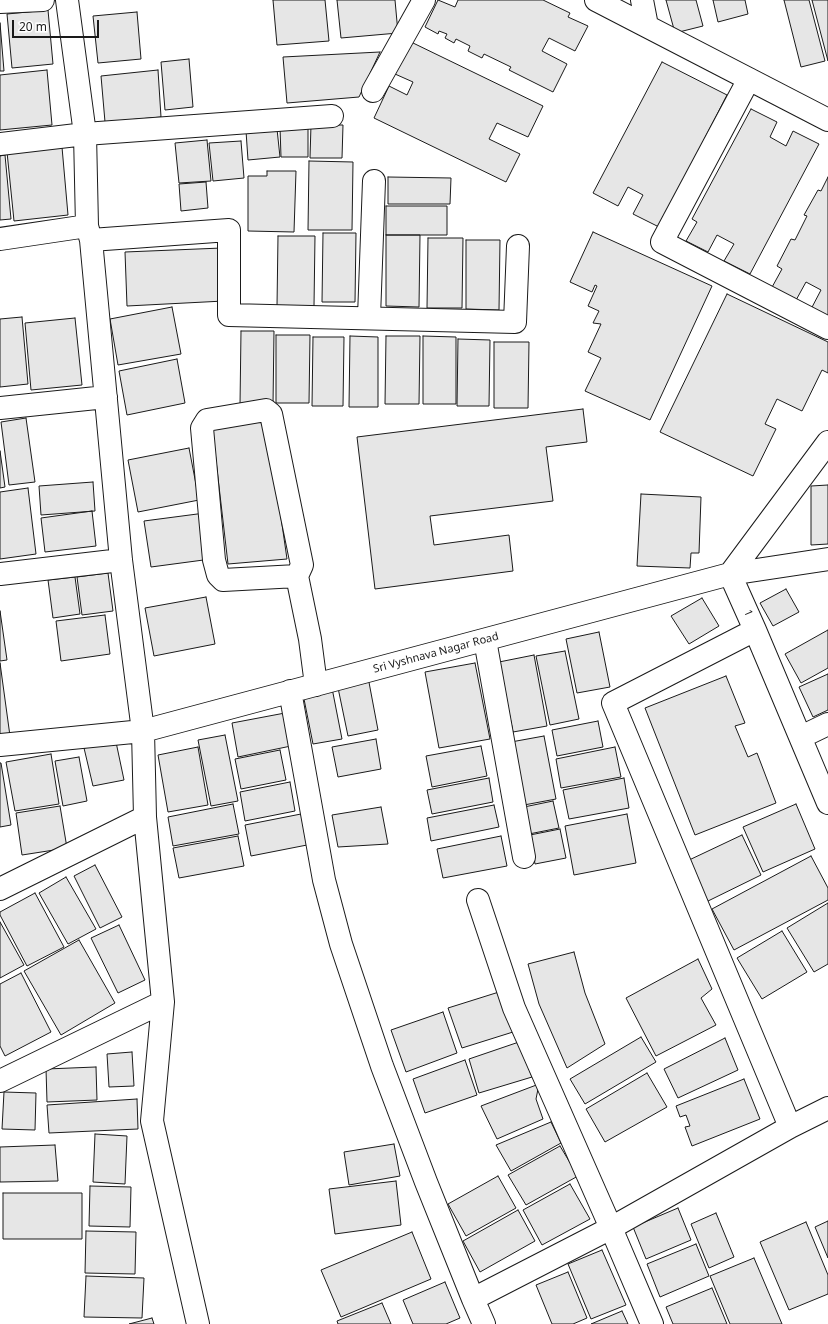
<!DOCTYPE html>
<html>
<head>
<meta charset="utf-8">
<style>
	body { margin:0 }
	#map { position:relative; width:828px; height:1324px; overflow:hidden; background:#fff; font-family:"Noto Sans",sans-serif }
	canvas { display:block }
	.scale { position:absolute; left:12px; top:20px; width:87px; height:18px; box-sizing:border-box; border:2px solid #1a1a1a; border-top:0; padding-left:5px; font-size:12px; line-height:14px; white-space:nowrap; color:#1a1a1a; -webkit-text-stroke:3px #fff; paint-order:stroke }
</style>
</head>
<body>
<div id="map">
<canvas width="828" height="1324"></canvas>
<div class="scale">20 m</div>
</div>
<script>
const g = document.querySelector('canvas').getContext('2d');
g.lineJoin = 'round';
function paint(path, color) {
  g.fillStyle = color;
  g.fill(path, 'evenodd');
}
function poly(rows) {
  const path = new Path2D();
  for (const r of rows) {
    path.moveTo(r[0], r[1]);
    for (let i = 2; i < r.length; i += 2) path.lineTo(r[i], r[i + 1]);
  }
  return path;
}
function strokePath(path, color, width, dash) {
  g.strokeStyle = color;
  g.lineWidth = width;
  g.lineCap = dash ? 'butt' : 'round';
  g.setLineDash(dash || []);
  g.stroke(path);
}
function label(font, color, halo, rows, align = 'center') {
  g.font = font + ' "Noto Sans",sans-serif';
  g.lineWidth = 3;
  g.setLineDash([]);
  g.textBaseline = 'middle';
  g.strokeStyle = halo;
  g.fillStyle = color;
  for (const [text, x, y, turn = 0] of rows) {
    g.save();
    g.translate(x, y);
    g.rotate((+turn || 0) * Math.PI / 180);
    g.textAlign = isNaN(turn) ? turn : align;
    if (halo) g.strokeText(text, 0, 0);
    g.fillText(text, 0, 0);
    g.restore();
  }
}
const building = poly([
	[273,0,325,0,329,41,277,45,273,0],
	[337,0,395,0,398,33,341,38,337,0],
	[438,0,455,7,458,0,543,0,570,13,568,17,588,26,575,51,549,38,542,51,567,64,553,92,509,70,511,67,484,54,482,58,468,51,470,46,456,39,454,43,445,38,447,34,439,31,438,34,425,27,438,0],
	[666,0,696,0,703,26,675,33,666,0],
	[713,0,745,0,748,14,718,22,713,0],
	[784,0,809,0,825,61,801,67,784,0],
	[812,0,828,0,828,61,812,0],
	[48,10,53,64,12,68,7,14,48,10],
	[137,12,141,59,98,63,93,16,137,12],
	[0,23,4,71,0,71,0,23],
	[411,42,543,106,528,137,497,123,489,139,520,154,506,182,374,118,389,86,407,95,413,82,395,74,411,42],
	[380,52,359,97,287,103,283,57,380,52],
	[189,59,193,107,165,110,161,62,189,59],
	[662,62,727,95,659,227,633,214,643,195,628,187,618,206,593,193,662,62],
	[47,70,52,125,0,130,0,75,47,70],
	[158,70,161,117,105,122,101,76,158,70],
	[751,109,777,122,770,137,786,146,793,131,819,144,750,274,724,261,734,244,717,235,708,252,686,241,697,222,692,219,751,109],
	[311,125,343,125,342,158,310,158,311,125],
	[280,127,308,127,308,157,281,157,280,127],
	[277,129,280,157,248,160,246,131,277,129],
	[207,140,211,181,179,183,175,143,207,140],
	[241,141,244,178,213,181,209,143,241,141],
	[62,147,68,215,14,221,7,152,62,147],
	[5,155,11,219,0,220,0,156,5,155],
	[309,161,353,162,352,230,308,230,309,161],
	[267,171,296,171,294,232,248,231,248,176,267,176,267,171],
	[388,177,451,178,450,204,388,204,388,177],
	[828,177,828,320,810,311,821,290,806,282,795,302,771,289,782,269,777,266,791,239,795,240,807,216,804,215,818,190,821,191,828,177],
	[206,182,208,208,181,211,179,184,206,182],
	[386,206,447,206,447,235,386,235,386,206],
	[593,232,712,286,650,420,585,391,601,358,588,352,601,324,593,323,599,311,588,306,597,286,595,285,592,292,570,282,593,232],
	[323,233,356,233,355,302,322,302,323,233],
	[386,235,420,235,419,307,386,306,386,235],
	[278,236,315,236,314,306,277,306,278,236],
	[428,238,463,238,462,308,427,308,428,238],
	[466,240,500,240,499,310,466,309,466,240],
	[222,248,224,301,127,306,125,252,222,248],
	[727,294,828,342,828,373,822,370,802,411,777,399,765,424,776,429,753,476,660,432,727,294],
	[172,307,181,354,118,365,110,319,172,307],
	[22,317,28,384,0,387,0,319,22,317],
	[75,318,82,385,31,390,25,323,75,318],
	[241,331,274,331,273,405,240,405,241,331],
	[276,335,310,335,309,403,276,403,276,335],
	[350,336,378,337,378,407,349,407,350,336],
	[386,336,420,336,419,404,385,404,386,336],
	[423,336,456,337,456,404,423,404,423,336],
	[313,337,344,337,343,406,312,406,313,337],
	[458,339,490,340,489,406,457,406,458,339],
	[494,342,529,342,528,408,494,408,494,342],
	[177,359,185,403,127,415,119,371,177,359],
	[583,409,587,442,546,447,553,501,430,516,434,545,509,535,513,571,375,589,357,437,583,409],
	[266,413,287,559,228,564,212,426,266,413],
	[26,418,35,482,9,485,1,422,26,418],
	[189,448,199,500,138,512,128,460,189,448],
	[0,451,5,487,0,488,0,451],
	[93,482,95,511,41,515,39,486,93,482],
	[828,485,828,544,811,545,811,486,828,485],
	[28,488,36,554,0,559,0,492,28,488],
	[641,494,701,497,699,553,691,553,690,568,637,566,641,494],
	[92,511,96,546,45,552,41,518,92,511],
	[205,513,211,559,151,567,144,521,205,513],
	[108,573,113,611,82,615,77,577,108,573],
	[75,577,80,614,53,618,48,580,75,577],
	[786,589,799,612,773,626,760,603,786,589],
	[206,597,215,644,154,656,145,608,206,597],
	[702,598,719,626,689,644,671,616,702,598],
	[0,611,7,660,0,661,0,611],
	[105,615,110,654,61,661,56,621,105,615],
	[828,630,828,668,801,683,785,654,828,630],
	[599,632,610,687,577,693,566,639,599,632],
	[565,651,579,719,550,725,536,656,565,651],
	[534,655,547,726,513,732,499,662,534,655],
	[0,663,10,736,0,737,0,663],
	[475,663,490,739,439,748,425,672,475,663],
	[828,674,828,710,813,717,799,687,828,674],
	[726,676,745,723,735,726,748,757,757,753,776,803,695,835,645,708,726,676],
	[368,677,378,730,348,736,337,683,368,677],
	[332,688,342,739,313,744,303,694,332,688],
	[285,713,291,746,238,757,232,723,285,713],
	[598,721,603,747,557,756,552,730,598,721],
	[225,735,238,801,211,806,198,740,225,735],
	[544,736,556,799,524,805,511,742,544,736],
	[376,739,381,769,338,777,332,747,376,739],
	[116,742,124,780,93,786,84,748,116,742],
	[481,746,487,776,432,787,426,756,481,746],
	[198,747,208,805,168,812,158,755,198,747],
	[615,747,621,777,561,788,556,759,615,747],
	[280,750,286,780,241,789,235,759,280,750],
	[51,754,59,804,15,811,6,762,51,754],
	[79,757,87,801,63,806,55,761,79,757],
	[0,763,1,763,11,825,0,827,0,763],
	[489,778,493,802,432,814,427,790,489,778],
	[624,778,629,808,569,819,563,790,624,778],
	[290,782,295,811,245,821,240,792,290,782],
	[553,801,559,828,529,834,524,807,553,801],
	[233,804,239,834,173,846,168,817,233,804],
	[796,804,815,849,763,872,743,827,796,804],
	[494,805,499,827,431,841,427,818,494,805],
	[60,806,67,848,22,855,16,813,60,806],
	[381,807,388,844,338,847,332,815,381,807],
	[301,814,307,845,251,856,245,825,301,814],
	[627,814,636,863,574,875,565,826,627,814],
	[560,829,566,858,535,864,530,835,560,829],
	[742,835,761,875,706,902,687,861,742,835],
	[238,836,244,866,179,878,173,848,238,836],
	[501,836,507,866,443,878,437,849,501,836],
	[811,856,828,888,828,900,734,950,712,909,811,856],
	[95,865,122,917,100,928,74,876,95,865],
	[66,877,96,929,68,944,39,893,66,877],
	[35,893,64,947,27,966,0,915,0,912,35,893],
	[828,903,828,964,814,972,787,928,828,903],
	[0,922,24,965,0,978,0,922],
	[119,925,145,980,118,993,91,938,119,925],
	[782,931,807,972,762,999,737,958,782,931],
	[79,940,115,1003,61,1035,24,971,79,940],
	[574,952,585,993,605,1044,567,1068,539,1004,528,964,574,952],
	[698,959,712,989,701,998,716,1025,656,1056,626,998,698,959],
	[21,973,51,1032,5,1056,0,1046,0,984,21,973],
	[499,992,513,1032,462,1048,448,1008,499,992],
	[443,1012,457,1053,406,1072,391,1030,443,1012],
	[641,1037,656,1062,585,1104,570,1079,641,1037],
	[725,1038,738,1070,678,1098,664,1069,725,1038],
	[519,1042,532,1077,479,1093,469,1059,519,1042],
	[132,1052,134,1086,109,1087,107,1054,132,1052],
	[465,1060,477,1095,425,1113,413,1079,465,1060],
	[96,1067,97,1100,47,1102,46,1069,96,1067],
	[647,1073,667,1107,605,1142,586,1109,647,1073],
	[744,1079,760,1119,692,1146,685,1127,690,1126,686,1115,680,1117,676,1106,744,1079],
	[539,1084,536,1099,543,1119,497,1139,481,1106,539,1084],
	[4,1092,36,1093,35,1130,2,1129,4,1092],
	[137,1099,138,1129,49,1133,47,1105,137,1099],
	[551,1122,561,1143,511,1171,496,1145,551,1122],
	[95,1134,127,1136,125,1184,93,1182,95,1134],
	[394,1144,400,1176,349,1185,344,1152,394,1144],
	[55,1145,58,1181,0,1182,0,1147,55,1145],
	[560,1146,578,1176,526,1205,508,1175,560,1146],
	[498,1176,516,1208,466,1236,448,1204,498,1176],
	[396,1181,401,1225,335,1234,329,1189,396,1181],
	[570,1184,590,1219,542,1245,523,1210,570,1184],
	[90,1186,131,1187,130,1227,89,1226,90,1186],
	[3,1193,82,1193,82,1239,3,1239,3,1193],
	[678,1208,691,1240,646,1259,633,1227,678,1208],
	[518,1210,535,1241,480,1272,463,1241,518,1210],
	[716,1213,734,1257,709,1268,691,1224,716,1213],
	[828,1221,828,1258,815,1227,828,1221],
	[806,1222,828,1275,828,1294,789,1310,760,1242,806,1222],
	[86,1231,136,1232,135,1274,85,1273,86,1231],
	[412,1232,431,1279,341,1317,321,1270,412,1232],
	[696,1244,709,1276,660,1297,647,1264,696,1244],
	[602,1250,626,1305,591,1319,568,1264,602,1250],
	[754,1258,782,1324,730,1324,710,1276,754,1258],
	[568,1272,587,1318,573,1324,552,1324,536,1285,568,1272],
	[86,1276,144,1278,142,1318,84,1317,86,1276],
	[445,1282,460,1318,446,1324,413,1324,403,1300,445,1282],
	[712,1288,727,1324,673,1324,666,1307,712,1288],
	[382,1303,391,1324,338,1324,337,1321,382,1303],
	[622,1311,628,1324,591,1324,622,1311],
	[152,1318,154,1324,129,1324,152,1318]
]);
paint(building, '#e6e6e6');
strokePath(building, '#1a1a1a', 1);
const minor = poly([
	[67,0,85,134,87,226,91,240,121,560,143,731,145,817,163,1002,152,1121,198,1324],
	[596,0,828,120],
	[642,0,647,26],
	[0,2,43,0],
	[749,79,662,242,828,328],
	[373,91,424,0],
	[0,144,85,134,332,116],
	[0,239,87,226],
	[91,240,229,230,229,315,515,322,518,246],
	[369,317,374,181],
	[0,408,106,397],
	[0,574,121,560],
	[730,574,755,630,828,803],
	[730,574,828,442],
	[297,576,223,580,218,575,214,560,202,428,207,420,266,410,271,414,302,565,297,576,310,639,316,685],
	[755,630,613,703,790,1127],
	[485,640,524,857],
	[290,691,324,880,341,944,382,1066,426,1182,473,1299],
	[801,737,828,724],
	[0,745,143,731,730,574,828,559],
	[0,889,145,817],
	[478,900,514,1008,611,1228,652,1324],
	[0,1081,163,1002],
	[484,1324,473,1299,611,1228,790,1127,828,1108]
]);
strokePath(minor, '#1a1a1a', 24);
strokePath(minor, '#fff', 22);
label('11px', '#1a1a1a', '#fff', [
	["1",748,613,66],
	["Sri Vyshnava Nagar Road",436,653,-15]
]);
</script>
</body>
</html>
